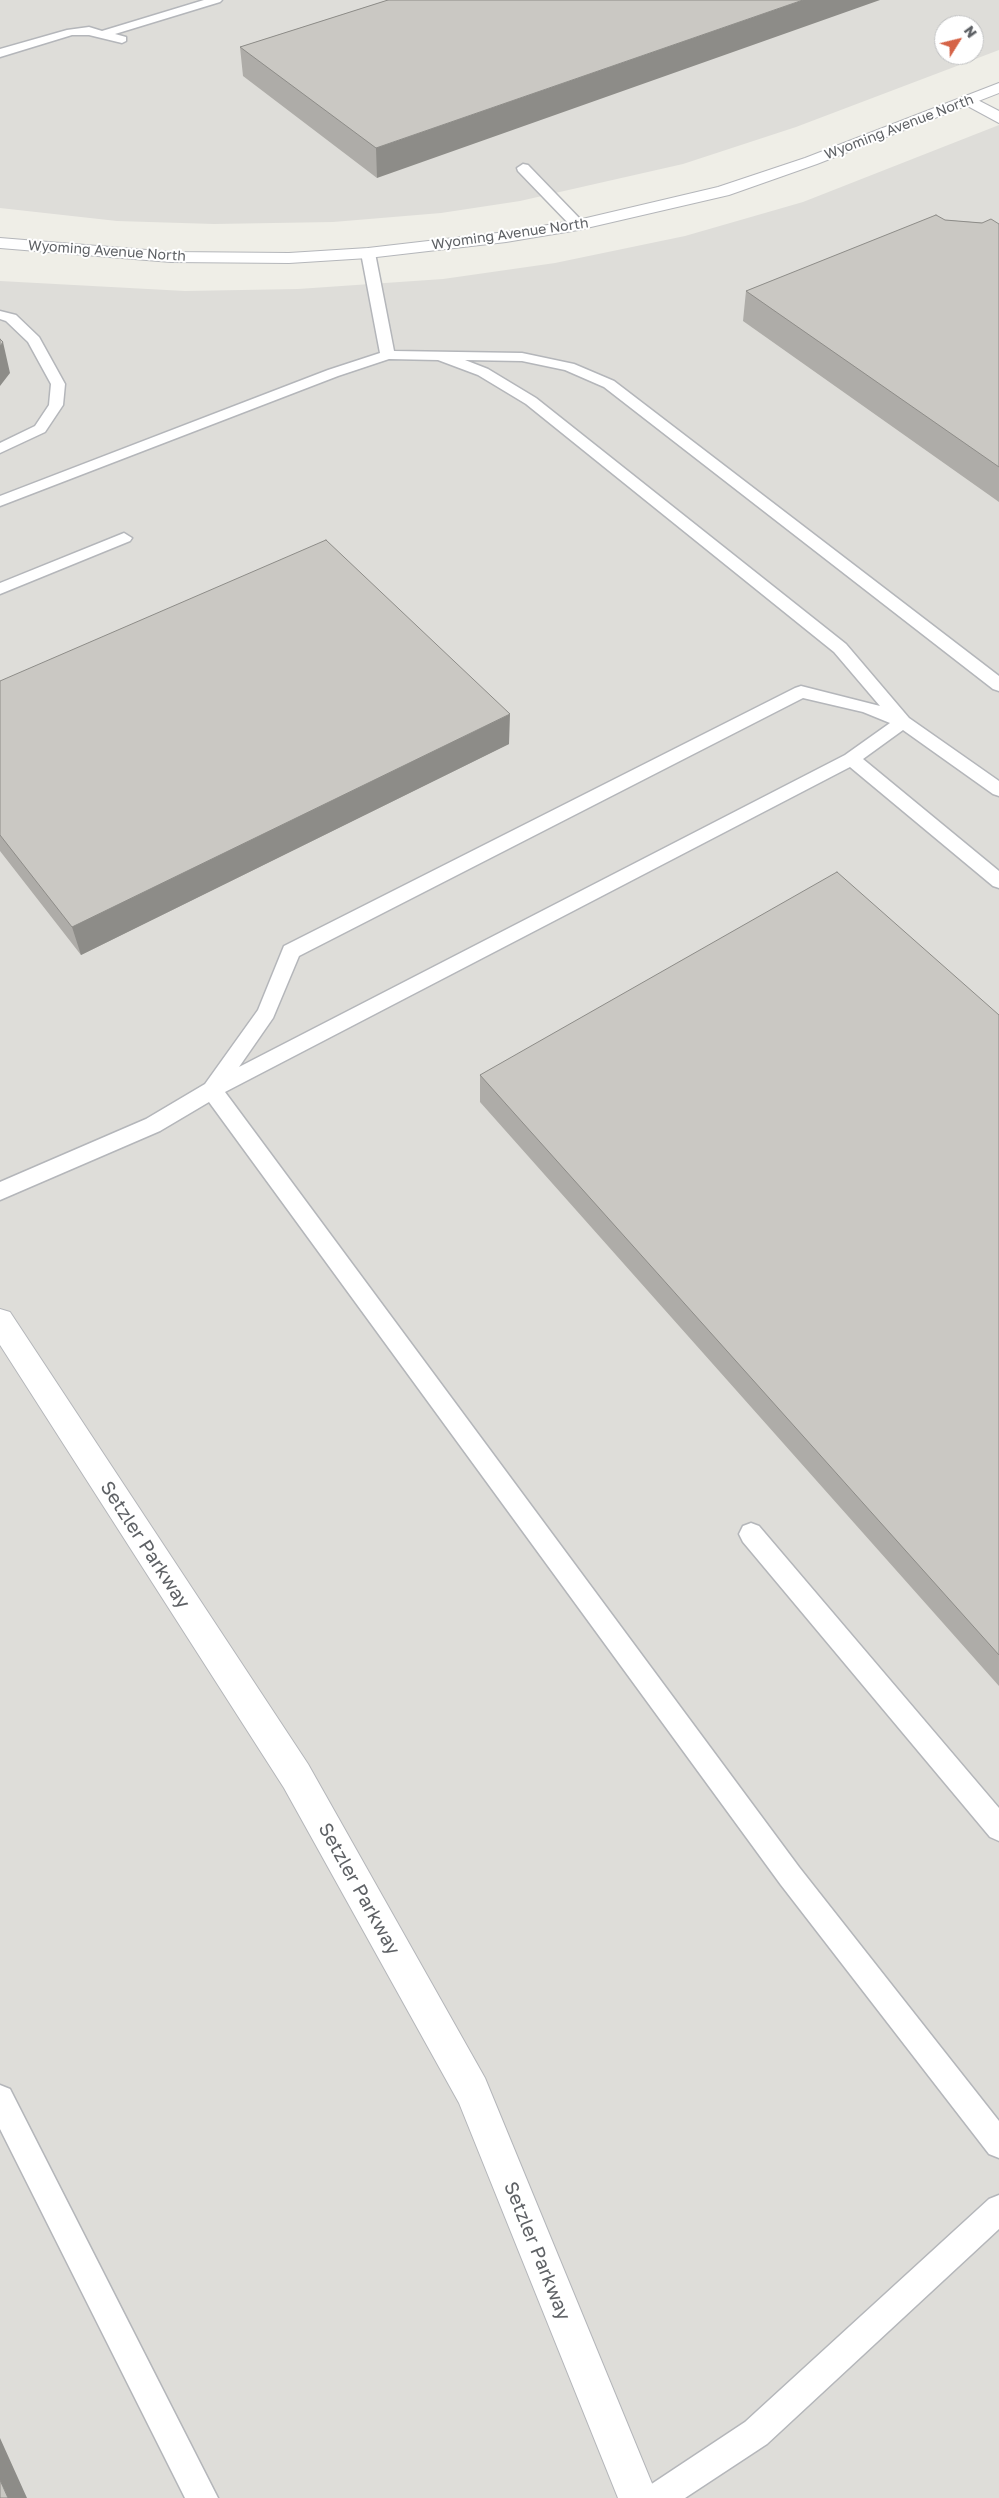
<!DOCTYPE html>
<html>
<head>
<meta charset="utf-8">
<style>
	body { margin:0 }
	#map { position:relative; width:999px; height:2498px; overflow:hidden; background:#efeee7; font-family:"Golos Text",sans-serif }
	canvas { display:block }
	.north { position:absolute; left:934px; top:15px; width:50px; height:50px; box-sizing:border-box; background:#fff; border:1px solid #bfc0c1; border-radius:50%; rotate:54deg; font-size:14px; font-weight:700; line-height:20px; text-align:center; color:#5e6165 }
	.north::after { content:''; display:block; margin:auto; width:18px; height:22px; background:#d56347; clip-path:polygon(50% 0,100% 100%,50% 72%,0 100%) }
</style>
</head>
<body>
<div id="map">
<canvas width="999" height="2498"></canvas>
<div class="north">N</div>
</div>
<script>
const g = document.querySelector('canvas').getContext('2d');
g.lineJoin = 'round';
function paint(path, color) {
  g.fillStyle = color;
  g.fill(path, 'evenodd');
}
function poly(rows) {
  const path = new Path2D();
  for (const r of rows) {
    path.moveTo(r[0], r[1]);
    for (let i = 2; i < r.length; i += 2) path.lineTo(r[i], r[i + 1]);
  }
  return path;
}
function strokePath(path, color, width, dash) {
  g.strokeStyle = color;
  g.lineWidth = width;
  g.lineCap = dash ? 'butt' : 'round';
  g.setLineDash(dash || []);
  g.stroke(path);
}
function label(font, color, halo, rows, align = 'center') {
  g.font = font + ' "Golos Text",sans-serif';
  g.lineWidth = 4;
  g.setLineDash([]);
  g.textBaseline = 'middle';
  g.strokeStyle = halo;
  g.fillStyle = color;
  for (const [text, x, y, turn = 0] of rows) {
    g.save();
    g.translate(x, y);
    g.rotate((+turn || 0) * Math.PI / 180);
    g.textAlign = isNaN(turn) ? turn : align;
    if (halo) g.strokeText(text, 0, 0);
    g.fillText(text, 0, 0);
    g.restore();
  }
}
paint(poly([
	[0,0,999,0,999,50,796,127,683,164,520,201,441,213,333,222,214,224,117,221,0,208],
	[944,25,974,25,974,55,944,55],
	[999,125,999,2498,0,2498,0,281,185,291,298,289,443,279,555,263,685,236,803,202]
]), '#deddd9');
const service = poly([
	[204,0,222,0,220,2,115,34,126,37,126,41,122,43,89,35,72,35,0,57,0,49,67,30,89,27,102,31,204,0],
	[523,164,528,165,583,222,585,225,583,228,573,228,518,171,517,168,523,164],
	[368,249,375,253,394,351,522,353,574,364,614,381,999,676,999,691,993,689,604,387,565,370,522,361,465,360,488,369,536,398,846,644,909,718,999,781,999,796,993,794,903,730,863,759,999,871,999,888,993,886,850,767,225,1092,799,1867,999,2121,999,2158,989,2154,781,1885,209,1102,160,1131,0,1200,0,1182,146,1119,205,1084,258,1010,284,946,795,688,801,686,880,706,834,652,526,404,478,375,438,360,389,359,338,376,0,506,0,496,328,370,380,353,361,253,368,249],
	[803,698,863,712,890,723,845,755,239,1067,273,1018,299,956,803,698],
	[0,311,16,315,39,337,65,384,63,405,45,432,0,453,0,443,35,426,49,405,51,384,28,342,6,321,0,319,0,311],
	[124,533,132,538,130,541,0,594,0,583,124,533],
	[751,1523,759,1526,999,1808,999,1841,990,1837,743,1542,739,1534,743,1526,751,1523],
	[0,2085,10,2089,218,2498,185,2498,0,2129,0,2085],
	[999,2195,999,2229,767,2444,685,2498,642,2498,647,2487,745,2422,989,2199,999,2195]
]);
const minor = poly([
	[968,95,999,111,999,123,962,103,960,100,962,97,968,95],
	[0,1309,10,1312,308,1764,485,2078,658,2498,618,2498,459,2103,284,1788,0,1345,0,1309]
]);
const tertiary = poly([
	[999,83,999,93,817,164,729,195,578,230,506,242,368,258,289,263,171,262,0,248,0,238,171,252,289,253,368,248,506,232,578,220,718,187,805,158,999,83]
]);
strokePath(service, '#b4b6ba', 3);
strokePath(minor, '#b4b6ba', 2);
strokePath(tertiary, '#b4b6ba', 2);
paint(service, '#fff');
paint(minor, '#fff');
paint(tertiary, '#fff');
paint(poly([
	[388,0,377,178,243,76,240,47],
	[945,220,999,224,999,502,743,321,746,291],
	[0,681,509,744,81,955,0,851],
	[999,1015,999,1686,480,1102,480,1075]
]), '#aeaca8');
paint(poly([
	[803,0,880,0,377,178,376,148],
	[3,342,10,373,0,386,0,346],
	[510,714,509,744,81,955,72,927],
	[0,2438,27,2498,8,2498,0,2480]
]), '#8d8c88');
const building = poly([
	[388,0,803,0,376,148,240,47,388,0],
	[936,215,945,220,982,223,991,219,999,224,999,467,746,291,936,215],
	[0,339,3,342,0,346,0,339],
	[326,540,510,714,72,927,0,835,0,681,326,540],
	[837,872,999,1015,999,1655,480,1075,837,872],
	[0,2480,8,2498,0,2498,0,2480]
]);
paint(building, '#cac8c3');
strokePath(building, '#8d8c88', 1);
label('14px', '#5e6165', '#fff', [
	["Wyoming Avenue North",899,127,-21],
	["Wyoming Avenue North",510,234,-8],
	["Wyoming Avenue North",107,251,4]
]);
label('19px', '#5e6165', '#fff', [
	["Setzler Parkway",145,1545,57],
	["Setzler Parkway",359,1889,61],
	["Setzler Parkway",537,2251,68]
]);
</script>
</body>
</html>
